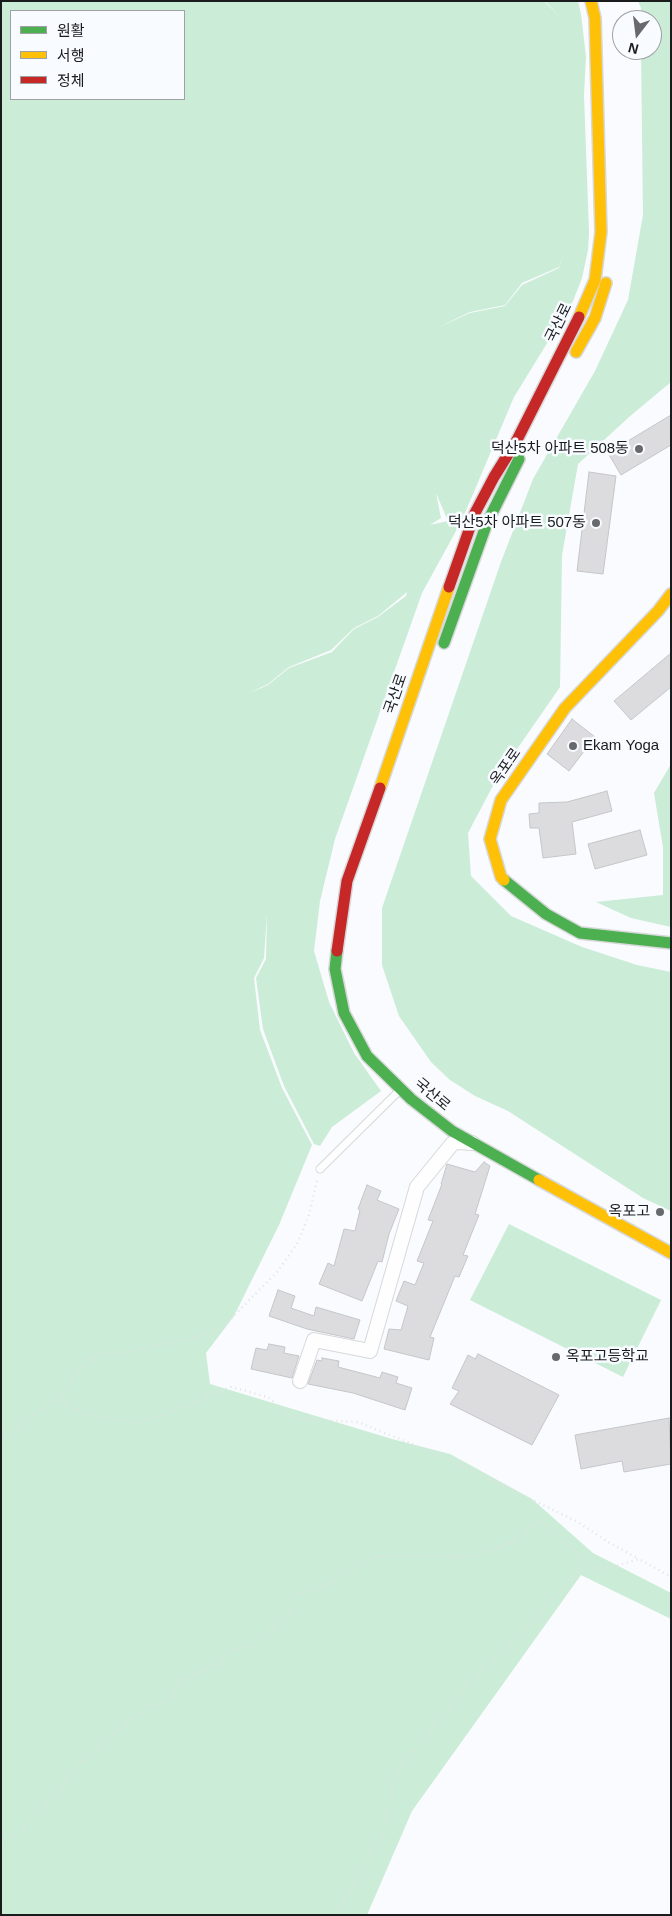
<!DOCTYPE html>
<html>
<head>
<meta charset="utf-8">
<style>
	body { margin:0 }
	#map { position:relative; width:672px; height:1916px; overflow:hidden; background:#f9fbfe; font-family:Helvetica,"Noto Sans KR",sans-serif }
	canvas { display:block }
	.frame { position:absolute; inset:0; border:2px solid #1a1b1d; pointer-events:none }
	.legend { position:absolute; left:10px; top:10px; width:175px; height:90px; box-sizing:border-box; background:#f8fbff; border:1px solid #9fa1a5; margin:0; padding:6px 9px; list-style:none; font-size:15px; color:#1a1b1d }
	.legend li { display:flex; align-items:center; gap:10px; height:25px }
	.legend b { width:25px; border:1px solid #9fa1a5 }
	.north { position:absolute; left:612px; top:10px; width:50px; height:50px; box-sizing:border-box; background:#f8fbff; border:1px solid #9fa1a5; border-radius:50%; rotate:195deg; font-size:14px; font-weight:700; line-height:20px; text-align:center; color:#1a1b1d }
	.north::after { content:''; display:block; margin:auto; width:18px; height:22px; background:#68696c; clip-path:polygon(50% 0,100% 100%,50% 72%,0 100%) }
</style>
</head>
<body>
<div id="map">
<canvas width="672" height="1916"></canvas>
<div class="frame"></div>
<ul class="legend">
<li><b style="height:6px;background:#4caf50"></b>원활</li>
<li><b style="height:6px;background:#ffc107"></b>서행</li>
<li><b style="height:6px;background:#c62828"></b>정체</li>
</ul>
<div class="north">N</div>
</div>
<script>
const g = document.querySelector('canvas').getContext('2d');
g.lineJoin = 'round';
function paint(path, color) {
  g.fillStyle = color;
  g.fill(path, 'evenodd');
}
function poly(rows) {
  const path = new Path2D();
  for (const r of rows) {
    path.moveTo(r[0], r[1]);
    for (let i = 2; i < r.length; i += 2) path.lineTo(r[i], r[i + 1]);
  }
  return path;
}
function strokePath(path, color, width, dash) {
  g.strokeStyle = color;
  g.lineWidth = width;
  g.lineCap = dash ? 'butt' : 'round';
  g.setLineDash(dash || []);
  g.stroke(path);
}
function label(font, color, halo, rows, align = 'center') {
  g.font = font + ' Helvetica,"Noto Sans KR",sans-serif';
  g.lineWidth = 5;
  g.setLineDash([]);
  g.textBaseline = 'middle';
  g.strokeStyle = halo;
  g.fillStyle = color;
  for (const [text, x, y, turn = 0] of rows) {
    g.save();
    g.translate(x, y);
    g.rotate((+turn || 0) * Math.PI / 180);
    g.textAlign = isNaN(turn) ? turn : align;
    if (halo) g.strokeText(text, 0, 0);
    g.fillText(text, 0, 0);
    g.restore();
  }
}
paint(poly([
	[1,1,544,1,562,19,545,1,578,1,581,14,586,57,584,95,589,233,588,250,582,278,573,301,514,397,462,520,422,593,335,839,320,901,314,951,329,1002,354,1053,381,1091,332,1127,320,1146,314,1144,284,1086,263,1029,256,978,266,959,267,913,264,958,254,978,260,1030,282,1088,312,1145,279,1225,234,1316,206,1353,210,1384,392,1439,450,1454,532,1499,593,1553,671,1593,671,1619,581,1575,412,1811,367,1915,1,1915],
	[11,11,184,11,184,99,11,99],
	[564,252,559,268,522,285,505,306,470,313,435,329,470,312,505,305,522,283,559,267],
	[436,493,448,521,430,525,441,518],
	[407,592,406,596,378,617,354,629,332,652,289,668,268,685,245,695,268,684,289,667,331,650,354,628,378,616],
	[638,1,671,1,671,382,629,417,578,464,562,555,560,687,497,778,468,833,471,876,511,916,582,947,637,965,671,972,671,1211,643,1198,508,1111,475,1096,450,1080,431,1062,399,1016,382,965,382,908,501,562,533,479,595,371,628,300,643,215,641,50,652,50,652,20,641,20,641,8],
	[671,764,671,927,631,918,596,902,663,895,663,847,654,793],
	[509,1224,661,1300,623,1377,470,1300]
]), '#cbecd6');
const building = poly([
	[671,415,671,445,621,475,608,453,671,415],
	[589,472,616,476,603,574,577,571,589,472],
	[671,653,671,687,631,720,614,701,671,653],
	[572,719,595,737,569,771,547,754,572,719],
	[607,791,612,811,572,822,576,854,543,858,539,828,530,828,529,814,539,813,539,803,567,802,607,791],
	[640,830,647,855,595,869,588,844,640,830],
	[484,1162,490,1166,475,1214,479,1215,463,1255,468,1256,459,1277,455,1276,430,1337,434,1338,429,1360,384,1349,389,1329,401,1330,408,1306,396,1301,404,1281,415,1285,424,1263,417,1261,433,1221,428,1220,442,1184,441,1184,447,1164,475,1172,484,1162],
	[367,1185,381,1191,377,1200,399,1209,389,1234,382,1262,378,1261,362,1301,319,1284,328,1263,334,1266,344,1229,355,1231,360,1210,358,1209,367,1185],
	[278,1290,295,1296,291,1308,314,1316,316,1307,360,1320,354,1339,307,1329,269,1316,278,1290],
	[269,1344,285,1347,284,1353,299,1356,292,1378,251,1369,256,1348,267,1350,269,1344],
	[478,1354,559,1395,532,1445,450,1404,459,1391,452,1388,468,1355,475,1359,478,1354],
	[322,1358,339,1361,338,1367,380,1378,382,1372,398,1377,396,1383,412,1388,405,1410,353,1393,308,1384,317,1360,322,1361,322,1358],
	[669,1418,671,1464,624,1472,622,1461,581,1469,575,1435,669,1418]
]);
paint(building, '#dcdcde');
strokePath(building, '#c5c6c8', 1);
const lane = poly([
	[320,1169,399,1091]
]);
const street = poly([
	[300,1381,314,1340,370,1351,417,1187,452,1144,457,1142,472,1143]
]);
const fast = poly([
	[444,643,487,523,519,459],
	[504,880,546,914,580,933,671,943],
	[337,951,335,969,344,1013,367,1056,411,1099,452,1131,539,1180]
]);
const slow = poly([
	[579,317,595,280,601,232,595,18,591,1],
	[576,352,595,318,606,283],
	[380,788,449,587],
	[504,880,501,877,490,839,501,800,565,708,658,611,671,594],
	[539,1180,671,1253]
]);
const jam = poly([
	[449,587,475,513,494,477,517,440,579,317],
	[337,951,347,881,380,788]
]);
strokePath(lane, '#d7d8da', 9);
strokePath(street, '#d7d8da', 16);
strokePath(fast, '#d7d8da', 14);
strokePath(slow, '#d7d8da', 14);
strokePath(jam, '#d7d8da', 14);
strokePath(poly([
	[58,1397,74,1409,105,1418,140,1423,185,1407,206,1396,231,1387,268,1397,287,1414,299,1419,358,1422,444,1457,576,1521,610,1543,639,1559],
	[1,1439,58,1397,80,1368,98,1356,168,1344,219,1331,278,1271,297,1244,309,1215,317,1180],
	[1,1842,17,1834,63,1787,79,1763,148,1707,168,1701,180,1681,218,1664,230,1649,249,1647,294,1611,292,1595,318,1590,377,1556,473,1557,513,1542,540,1519,585,1562],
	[335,1915,338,1907,381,1841,397,1772,464,1689,532,1622,585,1562,603,1570,639,1559,671,1577]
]), '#e2e3e4', 2.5, [1, 4]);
strokePath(lane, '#fefeff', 7);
strokePath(street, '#fefeff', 14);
strokePath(fast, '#4caf50', 11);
strokePath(slow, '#ffc107', 11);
strokePath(jam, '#c62828', 11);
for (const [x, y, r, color] of [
	[639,449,5,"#68696c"],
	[596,523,5,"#68696c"],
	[573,746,5,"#68696c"],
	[660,1212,5,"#68696c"],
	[556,1357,5,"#68696c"]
]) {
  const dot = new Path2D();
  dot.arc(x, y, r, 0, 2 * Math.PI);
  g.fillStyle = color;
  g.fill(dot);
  strokePath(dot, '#f8fbff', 2);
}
label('15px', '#1a1b1d', '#f8fbff', [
	["국산로",559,323,-64],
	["국산로",396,694,-71],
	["옥포로",506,767,-55],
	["국산로",432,1095,40]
]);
label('15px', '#1a1b1d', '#f8fbff', [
	["덕산5차 아파트 508동",629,449],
	["덕산5차 아파트 507동",586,523],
	["Ekam Yoga",583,746,"left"],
	["옥포고",650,1212],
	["옥포고등학교",566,1357,"left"]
], 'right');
</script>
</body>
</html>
